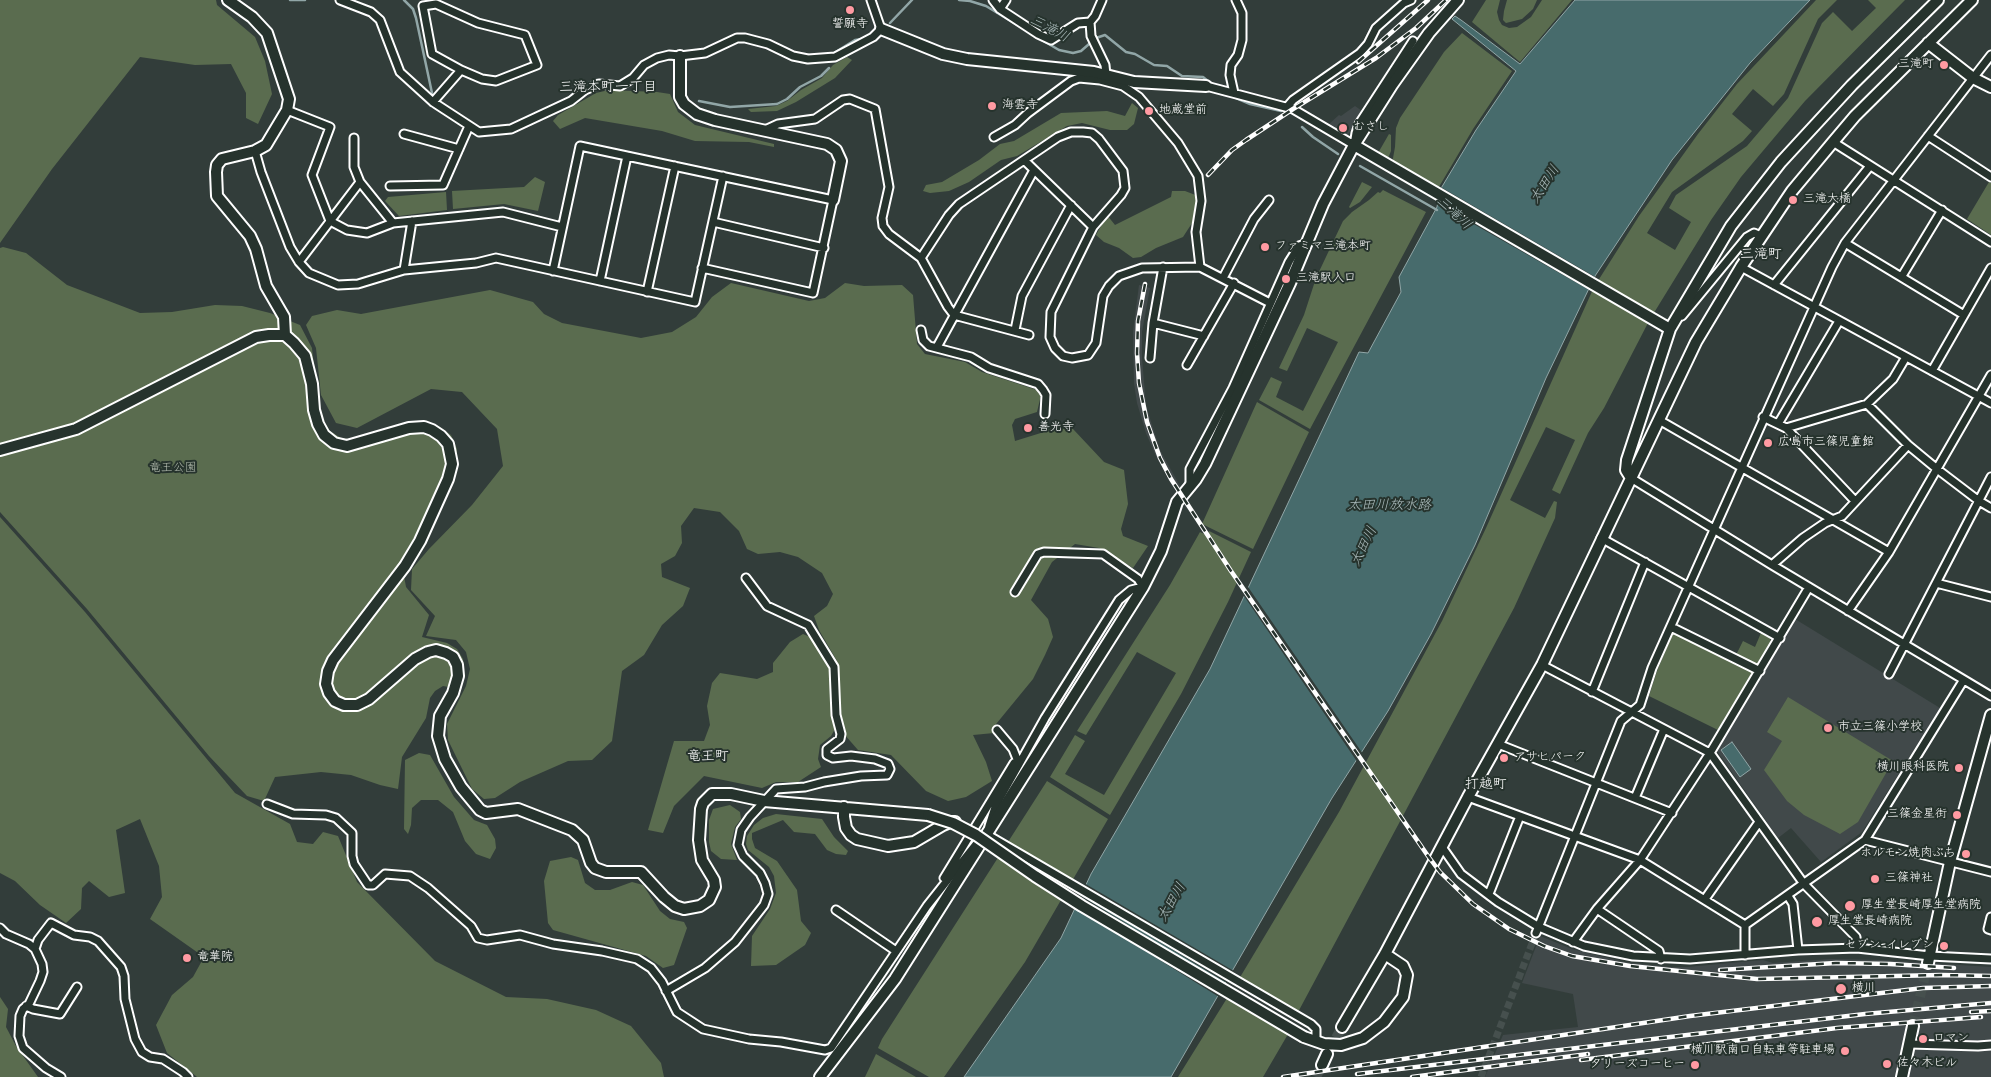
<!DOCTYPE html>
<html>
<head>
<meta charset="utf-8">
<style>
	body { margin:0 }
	canvas { display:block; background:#323d3a }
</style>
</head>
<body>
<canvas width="1991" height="1077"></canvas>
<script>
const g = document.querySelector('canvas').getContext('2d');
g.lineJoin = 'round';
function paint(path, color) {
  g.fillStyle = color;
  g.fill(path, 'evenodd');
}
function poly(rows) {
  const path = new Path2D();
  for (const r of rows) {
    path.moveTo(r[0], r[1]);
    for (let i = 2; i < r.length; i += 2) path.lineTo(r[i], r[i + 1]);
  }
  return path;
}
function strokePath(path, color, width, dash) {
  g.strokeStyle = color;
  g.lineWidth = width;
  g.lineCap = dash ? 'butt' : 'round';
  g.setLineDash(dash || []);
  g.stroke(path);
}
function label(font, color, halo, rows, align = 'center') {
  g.font = font + ' Kalam,"Klee One",sans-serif';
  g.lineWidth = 4;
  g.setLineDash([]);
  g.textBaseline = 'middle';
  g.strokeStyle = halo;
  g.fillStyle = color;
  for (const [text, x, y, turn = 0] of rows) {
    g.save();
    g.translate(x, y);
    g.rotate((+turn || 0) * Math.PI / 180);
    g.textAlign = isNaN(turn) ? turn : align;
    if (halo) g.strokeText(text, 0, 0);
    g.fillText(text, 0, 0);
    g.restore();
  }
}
paint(poly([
	[1355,106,1362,111,1348,135,1346,136,1328,125,1339,115,1341,116],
	[1139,285,1150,288,1142,332,1142,358,1146,406,1160,450,1190,504,1186,508,1156,456,1146,433,1137,403,1134,383,1133,332],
	[1795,619,1940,708,1862,832,1821,862,1791,828,1778,838,1717,751,1717,748],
	[1540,936,1572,949,1625,962,1669,967,1687,967,1763,960,1773,963,1831,959,1882,960,1991,967,1991,1077,1485,1077,1503,1035,1578,1027,1573,994,1522,983]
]), '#41494a');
paint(poly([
	[0,0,216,0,217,5,255,37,265,61,272,94,258,124,246,118,246,93,231,64,195,65,140,57,52,169,0,243],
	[1486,0,1500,0,1497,12,1499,20,1502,25,1509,28,1517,27,1531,17,1542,0,1572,0,1520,62,1472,22],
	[1507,0,1537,0,1533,9,1522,19,1506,23,1503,20,1504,11],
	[1816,0,1837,0,1818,19,1784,94,1773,106,1753,89,1732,114,1752,131,1743,141,1672,192,1647,233,1675,250,1691,222,1669,208,1676,195,1747,146,1788,98,1822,23,1833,12,1852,31,1876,8,1868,0,1905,0,1805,101,1741,177,1711,220,1652,316,1596,284,1639,216,1698,134,1737,84],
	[1462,33,1512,71,1473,129,1433,197,1389,172,1392,164,1395,147,1396,128,1400,118,1444,52],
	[847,57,852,60,835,78,796,102,777,111,751,112,748,109,776,106,787,101,801,90,822,78,833,65],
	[609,90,657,92,670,94,678,112,695,125,774,144,774,147,749,142,695,141,662,131,585,118,560,129,553,121,558,115,596,93],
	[1132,103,1138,108,1134,124,1127,130,1110,130,1082,123,1067,126,1017,156,1001,160,969,182,949,191,930,193,923,191,926,185,942,182,979,160,1000,144,1014,141,1061,113,1107,111,1125,116],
	[1389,134,1391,135,1391,151,1385,166,1374,160],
	[535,177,545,182,538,211,504,204,453,209,452,191,524,187],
	[1362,182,1372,187,1360,202,1350,208,1349,207],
	[1989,182,1991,183,1991,235,1967,219],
	[1383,190,1426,212,1310,429,1259,400,1271,377,1282,382,1276,397,1303,411,1338,342,1307,328,1287,371,1279,368,1304,315,1316,278,1343,221,1352,212,1369,200,1378,192,1380,193],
	[1172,191,1185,191,1198,196,1194,220,1183,237,1156,248,1141,257,1133,258,1119,248,1104,242,1096,235,1107,215,1115,225,1171,197],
	[446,192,447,210,399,216,385,201,388,197],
	[3,247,26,253,67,285,140,313,172,312,215,305,242,306,270,313,300,325,312,348,319,414,330,431,341,438,354,440,415,423,428,422,440,427,451,435,457,449,455,469,448,493,430,534,404,576,406,587,429,615,422,637,447,643,457,649,463,659,464,676,461,689,443,686,435,691,430,698,426,718,402,757,398,789,380,785,351,775,321,772,275,777,264,801,247,796,209,756,87,609,0,512,0,248],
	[731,283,809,301,825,298,845,283,864,286,902,285,913,295,917,344,925,354,965,362,982,372,1037,390,1041,395,1037,412,1015,419,1012,425,1015,441,1044,432,1054,426,1073,429,1104,462,1124,470,1128,504,1121,529,1123,536,1148,546,1133,568,1099,548,1075,544,1052,562,1031,600,1048,619,1053,637,1045,655,1033,679,992,729,994,733,973,735,986,762,992,781,966,797,948,801,926,791,891,755,858,750,844,734,840,714,840,678,837,661,819,630,814,616,827,606,833,594,822,573,798,557,780,552,758,554,747,549,739,531,720,512,694,508,681,526,682,543,675,556,661,564,662,577,690,588,683,606,662,625,644,655,622,671,612,741,592,760,568,761,520,782,495,798,484,799,472,789,448,740,447,724,466,686,470,669,466,652,456,640,426,636,435,616,411,590,412,569,429,549,472,505,503,466,497,429,462,392,431,389,357,428,336,423,321,395,316,348,306,325,312,316,337,310,361,314,490,290,533,302,544,314,562,323,641,338,672,332,696,317,712,297],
	[1594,287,1650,319,1604,408,1588,433,1560,494,1552,490,1575,440,1546,427,1510,500,1545,518,1554,501,1557,502,1555,518,1514,608,1297,1014,1239,979,1339,812,1442,621,1486,528],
	[1257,402,1309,432,1253,549,1202,524],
	[0,517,85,612,235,793,290,824,297,842,313,844,323,832,338,836,357,882,435,961,506,997,547,999,596,1010,631,1026,661,1063,664,1077,197,1077,167,1053,156,1025,172,995,193,977,204,957,150,919,162,897,159,866,140,819,116,830,125,893,109,897,89,881,82,888,81,909,66,923,40,905,15,881,0,873],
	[1209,531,1251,552,1228,602,1181,694,1110,815,1050,777,1075,735,1085,741,1065,774,1104,795,1176,673,1137,652,1086,735,1077,731,1170,585,1200,532,1207,535],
	[1761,633,1770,638,1771,643,1758,664,1754,664,1736,655,1743,641,1755,647],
	[803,634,815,639,828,664,831,676,831,705,835,729,831,736,820,745,818,759,821,767,798,782,776,782,762,788,704,776,674,806,663,833,648,830,674,741,704,741,710,725,707,706,712,683,720,673,757,679,773,672,773,663,790,642],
	[1678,634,1751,670,1751,674,1718,730,1649,696,1657,671,1672,635],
	[1788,697,1893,761,1858,822,1840,834,1804,815,1787,801,1764,770,1782,741,1767,732],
	[419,753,430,755,454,797,474,820,487,825,495,839,496,848,490,859,476,854,465,841,453,812,438,800,421,800,412,808,411,825,408,834,404,829,405,760],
	[1047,781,1108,819,1025,962,944,1077,929,1077,878,1048,882,1039],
	[730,805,740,812,741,819,735,827,731,844,737,860,721,859,711,851,709,842,709,820,713,809],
	[776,814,822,819,834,837,848,851,846,855,836,854,827,850,815,834,794,832,783,820,752,833,752,839,755,848,777,861,797,890,801,921,811,933,805,945,776,965,751,966,752,936,770,909,776,893,774,876,769,867,748,850,746,844,747,836,754,825,763,818],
	[571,857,578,860,585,883,595,890,610,890,632,882,643,885,660,911,670,919,684,922,687,928,674,965,663,968,646,956,553,930,548,923,544,881,550,861],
	[1229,995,1291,1029,1263,1077,1178,1077],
	[0,997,8,1009,6,1027,16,1046,38,1077,0,1077],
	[876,1054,916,1077,865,1077]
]), '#5a6c4f');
const water = poly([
	[1575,0,1810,0,1750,63,1672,160,1595,276,1546,378,1475,545,1431,634,1388,711,1332,798,1171,1077,964,1077,1061,938,1091,874,1210,669,1359,352,1368,353,1401,292,1399,277,1437,207,1440,190,1476,130,1516,71,1452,19,1455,16,1461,20,1520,64,1575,0],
	[1732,742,1751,769,1740,777,1721,750,1732,742]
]);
paint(water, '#476b6c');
strokePath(water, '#91a6a7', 1);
paint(poly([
	[1439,186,1597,278,1591,291,1435,202],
	[1246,584,1363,754,1358,763,1242,593],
	[1084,883,1234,971,1227,983,1079,893],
	[1078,894,1226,985,1219,997,1073,906]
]), '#323d3a');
strokePath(poly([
	[290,0,305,0],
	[404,0,413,9,416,18,432,93],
	[959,0,970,1,986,6,1027,31],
	[890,23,912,0],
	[1040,39,1059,50,1073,53,1081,51,1096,38,1105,35,1126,52,1135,54,1154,65,1167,66,1182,76,1203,77,1208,81],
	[834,53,855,40,862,39],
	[569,98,578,88,586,84,597,80,604,81],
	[1236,98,1250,104,1281,111],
	[699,101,730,107,777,104,787,99,800,87,821,76,829,68],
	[1302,127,1313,137,1338,154],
	[1360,166,1437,210]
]), '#91a6a7', 2.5);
strokePath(poly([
	[1481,1077,1536,933]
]), '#46504e', 7, [7, 3.5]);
strokePath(poly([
	[1913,1026,1928,963],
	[1329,1051,1342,1027],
	[1316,1077,1322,1065]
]), '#46504e', 10, [10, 5]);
const street = poly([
	[340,0,371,12,380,20,400,72,433,102,479,132,511,129,571,101,585,90,599,84,620,86,633,78,644,65,657,58,669,55,680,56,705,53,737,38,745,38,768,44,793,56,808,59,835,57,873,37,881,29,871,0],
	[993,0,1000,9,1038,34,1051,40,1078,23,1090,22],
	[1102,0,1095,16,1090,22,1091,36,1105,65,1106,75],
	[1000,9,1006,0],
	[1124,79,1123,86,1139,97,1178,143,1198,176,1201,201,1196,232,1200,267],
	[1206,86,1293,109,1354,145,1356,133,1359,124,1413,41],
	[1234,93,1230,75,1231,65,1238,55,1242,40,1242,13,1236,0],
	[433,102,461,70,432,54,423,6,436,4,478,23,525,35,537,65,496,81,482,79,461,70],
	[1287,107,1293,100,1360,53,1368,44,1376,28,1404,3,1411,0],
	[287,110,330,127,312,175,330,221,347,230,367,233,393,223,503,212,562,227],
	[765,130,778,124,815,119,843,100,850,99,875,109,889,187,882,218,883,226,889,234,921,258,948,307,954,315,1029,335],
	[404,134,459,149],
	[1928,136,1991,177],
	[994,137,1015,125,1028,113,1071,81,1079,78,1100,80,1123,86],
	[354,138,354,167,360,182,393,223],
	[1833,142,1991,242],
	[255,151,261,172,290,247,299,262,309,273,338,285,358,284,404,270,476,263,496,258,695,302,723,176],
	[1024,160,1093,227],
	[390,186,443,185,469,126],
	[713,222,824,248],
	[1845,243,1964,315],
	[921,258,949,215,959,204,1058,137,1071,132,1083,132,1092,133,1099,139,1123,171,1125,188,1121,195,1093,227,1051,312,1050,337,1055,348,1063,356,1072,358,1088,355,1096,343,1103,296,1109,286,1119,276,1142,268,1200,267,1270,303],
	[299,262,360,182],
	[1163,267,1153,323,1204,336],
	[1741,267,1991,403],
	[404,270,412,221],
	[553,271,580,146,833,200,813,293,702,268],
	[1902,276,1942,210],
	[1223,278,1254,219,1269,200],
	[600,281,627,156],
	[1774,285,1870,166],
	[647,292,675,166],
	[1682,316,1747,237,1754,233,1761,236],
	[921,330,923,340,929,346,971,357,989,368,1038,384,1043,390,1046,395,1045,414],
	[1015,330,1022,296,1071,205],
	[937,347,1034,170],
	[1150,358,1153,323],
	[1187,365,1234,283],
	[1932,371,1991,268],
	[1867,404,1908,445,1937,469,1979,501,1991,508],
	[1763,417,1786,428,1855,501],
	[1659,420,1889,552],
	[1778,424,1839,321],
	[1786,428,1867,404,1893,379,1906,357],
	[1631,478,1772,565,1991,696],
	[1190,486,1190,469,1233,388,1289,262,1299,246,1305,244],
	[1601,538,1780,638],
	[1772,565,1803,538,1825,523,1842,516,1908,445],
	[1936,583,1991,597],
	[1848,611,1889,552,1991,375],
	[1671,627,1760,671],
	[1542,665,1710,753,1804,884,1856,937,1857,948],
	[1889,674,1991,477],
	[1592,692,1645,562],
	[997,730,1013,749,1017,759],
	[1498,744,1672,813],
	[1468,797,1640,860,1745,925],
	[1635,798,1664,729],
	[267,804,293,814,326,815,336,818,352,833,352,856,354,864,368,885,373,885,385,874,410,876,428,888,471,926,478,938,487,940,520,935,553,944,602,951,637,959,651,968,662,982,677,1012,703,1029,749,1039,781,1042,825,1050,831,1048,927,906,977,843],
	[989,826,995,807,1045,718,1119,600,1131,590,1143,587,1138,579,1103,554,1044,552,1038,554,1015,592],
	[986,834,1311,1024,1316,1029,1316,1042],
	[1865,840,1991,872],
	[1442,847,1461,874,1498,902,1539,927,1584,946,1633,956,1690,959,1798,950,1857,948,1930,956,1991,959],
	[944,878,1014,763],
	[1489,894,1520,816],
	[1788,896,1793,904,1798,950],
	[1705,899,1759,822],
	[1597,909,1659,951,1661,959],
	[836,910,896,951],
	[1991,917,1988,929,1991,930],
	[0,928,6,934,29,944,35,949,42,964,43,972,40,981,29,1004,23,1009,20,1016,19,1036,23,1048,46,1068,61,1077],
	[1536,933,1621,721,1640,705,1652,668,1832,267,1845,243,1991,55],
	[1573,942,1597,909,1640,860,1710,753,1809,587],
	[35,949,38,940,51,923,74,935,90,937,98,941,121,967,124,976,125,999,135,1039,142,1052,150,1057,163,1059,183,1072,188,1077],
	[1745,955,1745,925,1865,840,1963,681],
	[666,991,705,968,735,942,764,905,768,894,765,883,760,873,743,856,738,845,741,830,750,817,776,789,805,787,824,782,861,776,887,775,890,769,888,764,875,759,851,756,833,758,827,755,827,749,840,739,841,734,836,715,834,667,808,625,767,606,746,578],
	[26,1006,33,1009,60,1014,77,987],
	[1910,1044,1978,1046,1991,1045]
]);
const secondary = poly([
	[228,0,252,17,267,33,289,99,287,110,266,145,255,151,222,159,217,165,216,172,217,196,250,236,256,249,266,286,284,317,285,335],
	[881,29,943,54,967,59,1094,72,1134,82,1206,86],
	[1928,43,1973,78,1991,87],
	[680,56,680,97,684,104,697,114,715,120,827,144,836,150,841,161,833,200],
	[1354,145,1670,329],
	[0,450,76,429,256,337,269,335,285,335,294,343,305,356,312,384,314,410,318,424,324,435,334,443,347,446,409,428,424,427,432,430,441,436,448,444,452,464,448,479,420,541,405,566,333,660,328,671,326,684,329,693,335,701,344,705,357,705,369,699,415,659,428,652,436,650,446,653,453,657,457,665,458,676,453,693,440,716,438,736,445,759,461,787,480,810,486,813,518,809,572,830,583,840,591,863,595,868,606,872,641,872,664,897,675,906,684,909,700,906,709,900,715,887,714,880,702,860,699,840,701,809,703,803,712,794,731,794,764,801,928,815],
	[1631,478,1626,470,1627,460,1670,329,1731,226,1781,162,1852,85,1938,0],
	[844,807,844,817,846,828,851,835,857,839,888,846,914,842,943,825,950,822,955,822],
	[1928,963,1950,862,1991,715],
	[1342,1027,1385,954,1468,797,1542,665,1696,342,1741,267,1792,191,1833,142,1855,116,1972,0],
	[1304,1037,1324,1044,1341,1045,1363,1038,1384,1022,1403,997,1407,975,1403,966,1385,954],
	[1322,1065,1327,1054],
	[820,1077,895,979,1143,587,1161,551,1177,502,1196,479,1205,464,1290,283,1323,204,1354,145,1392,85,1429,33,1458,0],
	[1902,1077,1913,1026]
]);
strokePath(street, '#fff', 11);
strokePath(secondary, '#fff', 14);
strokePath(street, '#26332d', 7);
strokePath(secondary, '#26332d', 10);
const rail = poly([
	[1358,62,1428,0],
	[1208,175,1232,150,1246,140,1293,109,1376,58,1416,28,1446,0],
	[1145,284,1138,321,1137,353,1139,383,1147,422,1160,458,1171,479,1231,571,1428,856,1440,872,1473,904,1509,929,1544,946,1572,956,1630,966,1757,979,1941,975,1991,976],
	[1720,970,1836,963,1890,964,1954,968],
	[1971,1012,1991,1011],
	[1581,1060,1837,1028,1981,1017],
	[1357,1074,1865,1014,1991,1003],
	[1283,1077,1690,1016,1923,988,1991,986],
	[1412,1077,1588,1054]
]);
strokePath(rail, '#fff', 4.5);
strokePath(rail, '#26332d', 2.5, [8]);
const secondaryBridge = poly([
	[928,815,953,823,976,835,1035,876,1082,906,1304,1037]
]);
strokePath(secondaryBridge, '#fff', 14, []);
strokePath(secondaryBridge, '#26332d', 10);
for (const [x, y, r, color] of [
	[850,10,5,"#ff9aa2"],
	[1944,65,5,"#ff9aa2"],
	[992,106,5,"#ff9aa2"],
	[1149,111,5,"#ff9aa2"],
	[1343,128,5,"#ff9aa2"],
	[1793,200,5,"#ff9aa2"],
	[1265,247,5,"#ff9aa2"],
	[1286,279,5,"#ff9aa2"],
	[1028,428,5,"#ff9aa2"],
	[1768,443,5,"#ff9aa2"],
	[1828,728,5,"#ff9aa2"],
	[1504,758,5,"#ff9aa2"],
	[1959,768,5,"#ff9aa2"],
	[1957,815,5,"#ff9aa2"],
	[1966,854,5,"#ff9aa2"],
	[1875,879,5,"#ff9aa2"],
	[1850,906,6,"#ff9aa2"],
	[1817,922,6,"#ff9aa2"],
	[1944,946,5,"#ff9aa2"],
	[187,958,5,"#ff9aa2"],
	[1841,989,6,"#ff9aa2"],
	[1923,1039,5,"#ff9aa2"],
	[1845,1051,5,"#ff9aa2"],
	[1887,1064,5,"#ff9aa2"],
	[1695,1065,5,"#ff9aa2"]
]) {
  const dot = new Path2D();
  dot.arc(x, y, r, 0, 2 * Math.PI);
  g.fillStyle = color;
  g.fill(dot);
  strokePath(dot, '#26332d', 2);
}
label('12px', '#fff', '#26332d', [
	["誓願寺",850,25,"center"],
	["三滝町",1934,65,"right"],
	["海雲寺",1002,106],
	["地蔵堂前",1159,111],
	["むさし",1353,128],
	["三滝大橋",1803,200],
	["ファミマ三滝本町",1275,247],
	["三滝駅入口",1296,279],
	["善光寺",1038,428],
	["広島市三篠児童館",1778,443],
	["市立三篠小学校",1838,728],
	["アサヒパーク",1514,758],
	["横川眼科医院",1949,768,"right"],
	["三篠金星街",1947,815,"right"],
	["ホルモン焼肉ぶち",1956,854,"right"],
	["三篠神社",1885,879],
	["厚生堂長崎厚生堂病院",1861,906],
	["厚生堂長崎病院",1828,922],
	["セブン-イレブン",1934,946,"right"],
	["竜華院",197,958],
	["横川",1852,989],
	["ロマン",1933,1039],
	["横川駅南口自転車等駐車場",1835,1051,"right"],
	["佐々木ビル",1897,1064],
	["タリーズコーヒー",1685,1065,"right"]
], 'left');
label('12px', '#b5bdb0', '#26332d', [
	["竜王公園",173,469]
]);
label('italic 14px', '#acbcbd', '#26332d', [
	["三滝川",1049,30,28],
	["太田川",1546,185,-57],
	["三滝川",1453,214,43],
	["太田川放水路",1389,507],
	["太田川",1365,547,-64],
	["太田川",1173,903,-60]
]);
label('14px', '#fff', '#26332d', [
	["三滝本町一丁目",608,89],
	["三滝町",1761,256],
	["竜王町",708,758],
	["打越町",1486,786]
]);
</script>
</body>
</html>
